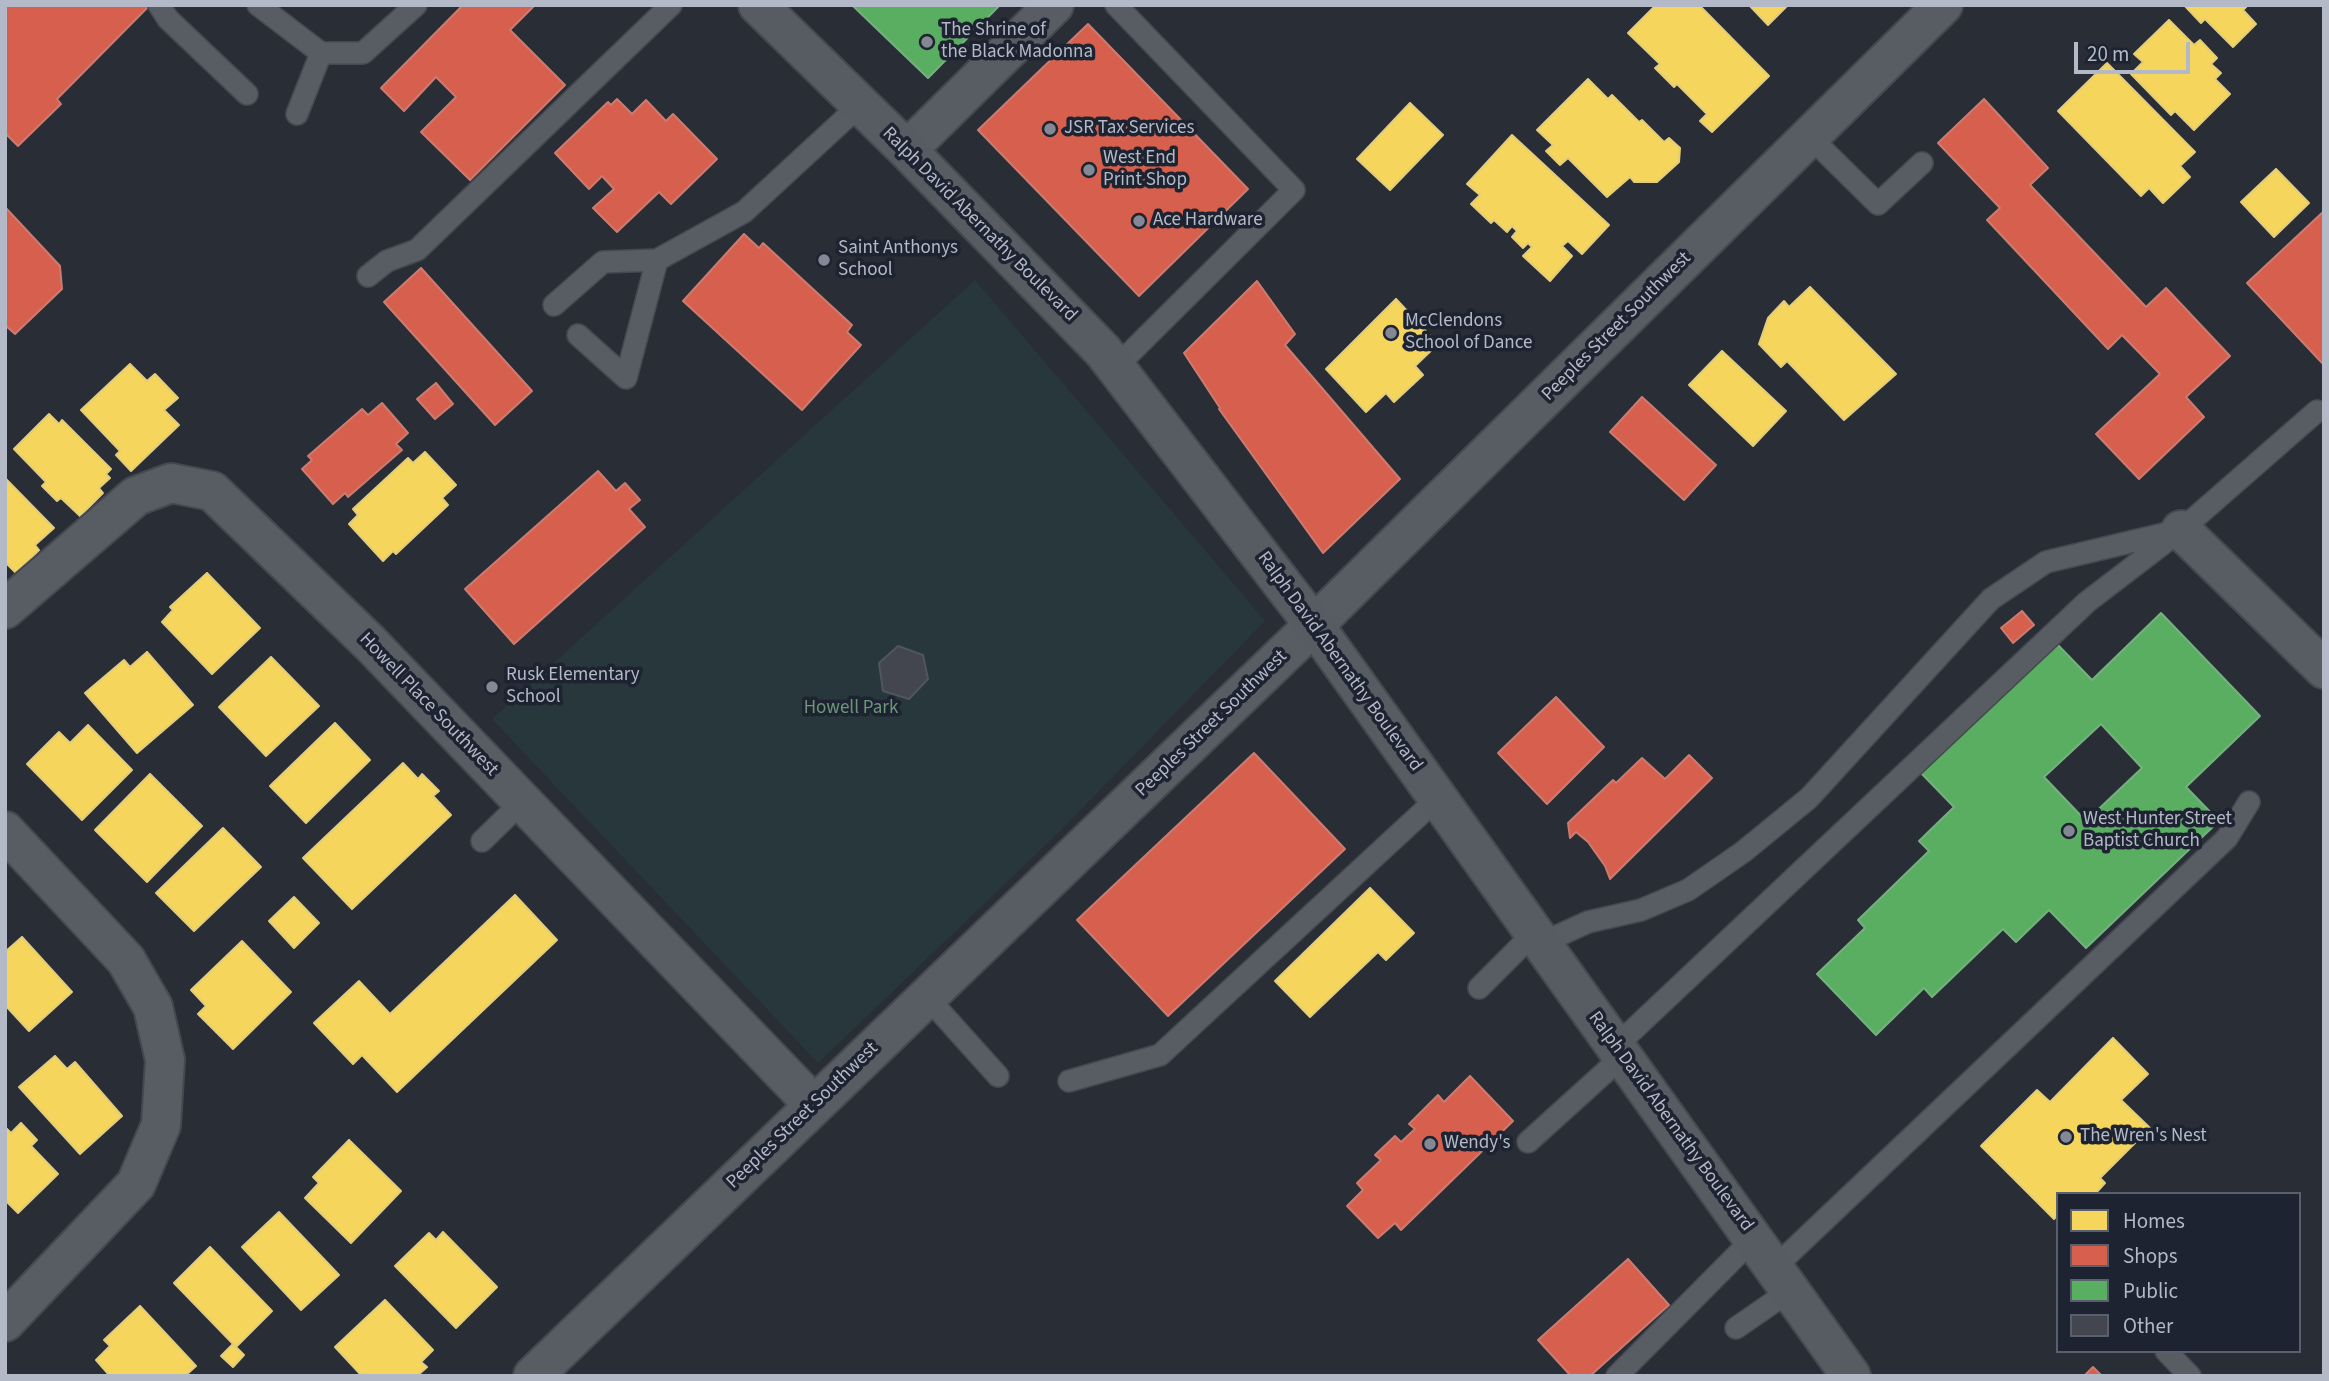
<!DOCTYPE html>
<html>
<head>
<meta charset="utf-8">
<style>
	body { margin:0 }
	#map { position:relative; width:2329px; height:1381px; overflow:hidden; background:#292d36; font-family:"Source Sans 3",sans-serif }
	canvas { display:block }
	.frame { position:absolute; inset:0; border:7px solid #b3b9c6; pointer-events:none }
	.legend { position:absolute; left:2056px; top:1192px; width:245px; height:161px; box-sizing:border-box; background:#1d2330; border:2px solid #595f6c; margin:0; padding:9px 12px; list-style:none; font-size:21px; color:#b3b9c6 }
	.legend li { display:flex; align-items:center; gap:14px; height:35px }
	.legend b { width:35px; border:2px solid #595f6c }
	.scale { position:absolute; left:2074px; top:42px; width:116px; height:32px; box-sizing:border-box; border:4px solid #b3b9c6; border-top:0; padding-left:9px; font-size:21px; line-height:24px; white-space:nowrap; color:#b3b9c6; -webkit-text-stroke:5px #1d2330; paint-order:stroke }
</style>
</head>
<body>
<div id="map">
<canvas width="2329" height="1381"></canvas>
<div class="frame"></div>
<ul class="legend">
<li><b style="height:19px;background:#f6d55c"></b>Homes</li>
<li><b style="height:19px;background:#d6604d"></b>Shops</li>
<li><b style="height:19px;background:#5aae61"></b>Public</li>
<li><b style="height:19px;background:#43464e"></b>Other</li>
</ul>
<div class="scale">20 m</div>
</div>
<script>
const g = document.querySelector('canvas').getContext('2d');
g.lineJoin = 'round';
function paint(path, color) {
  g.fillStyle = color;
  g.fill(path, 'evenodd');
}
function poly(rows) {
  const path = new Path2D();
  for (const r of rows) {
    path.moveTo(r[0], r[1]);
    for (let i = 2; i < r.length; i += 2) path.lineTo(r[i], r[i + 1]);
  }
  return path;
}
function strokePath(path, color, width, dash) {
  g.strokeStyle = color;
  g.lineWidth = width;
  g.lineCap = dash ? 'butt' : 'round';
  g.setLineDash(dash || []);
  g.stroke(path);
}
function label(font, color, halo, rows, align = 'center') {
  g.font = font + ' "Source Sans 3",sans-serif';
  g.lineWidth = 7;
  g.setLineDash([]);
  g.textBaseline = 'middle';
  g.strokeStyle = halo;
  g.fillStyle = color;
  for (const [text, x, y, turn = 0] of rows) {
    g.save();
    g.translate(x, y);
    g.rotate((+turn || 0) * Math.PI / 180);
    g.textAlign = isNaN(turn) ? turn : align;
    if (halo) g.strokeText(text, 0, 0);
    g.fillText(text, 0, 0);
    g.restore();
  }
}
paint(poly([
	[975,280,1265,621,1058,833,818,1063,492,719]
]), '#27373c');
const homes = poly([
	[1656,5,1699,5,1769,76,1712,132,1700,121,1707,114,1677,84,1674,87,1655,68,1660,64,1628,33,1656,5],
	[1749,5,1788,5,1768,25,1749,5],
	[2184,5,2248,5,2243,10,2256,24,2233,47,2205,19,2201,23,2184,5],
	[2169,20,2194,45,2200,40,2217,58,2211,64,2221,73,2215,79,2230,94,2194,130,2175,111,2171,115,2131,74,2143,62,2134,54,2169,20],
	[2107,63,2195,152,2180,166,2190,177,2163,203,2149,188,2141,196,2058,111,2107,63],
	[1588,79,1608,99,1612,95,1639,122,1642,120,1664,142,1669,138,1680,148,1679,162,1657,182,1634,182,1630,177,1607,197,1568,158,1560,165,1546,151,1553,145,1537,130,1588,79],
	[1410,103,1443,135,1390,190,1357,159,1410,103],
	[1512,135,1609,225,1582,254,1568,241,1562,246,1572,256,1550,281,1523,256,1532,247,1528,243,1523,248,1512,237,1517,231,1512,226,1507,232,1494,220,1491,223,1471,204,1480,195,1467,184,1512,135],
	[2276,169,2309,203,2274,237,2241,202,2276,169],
	[1810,287,1896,374,1844,420,1787,361,1781,367,1759,344,1768,318,1784,301,1789,307,1810,287],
	[1396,299,1438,344,1415,366,1423,375,1394,402,1386,393,1366,412,1326,369,1396,299],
	[1722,351,1786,411,1753,446,1689,385,1722,351],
	[130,364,147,381,155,374,178,398,164,410,179,425,131,471,116,455,120,451,81,410,130,364],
	[49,414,59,424,62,420,111,469,106,474,110,478,99,488,103,493,80,516,61,498,57,501,42,486,46,482,14,449,49,414],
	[425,452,456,485,442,498,448,505,396,554,393,551,383,561,349,524,358,515,353,509,408,458,413,463,425,452],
	[5,478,54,528,35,545,39,550,16,573,5,562,5,478],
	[207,573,260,628,212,674,162,622,173,610,170,607,207,573],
	[147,652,193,705,137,753,85,693,124,660,130,667,147,652],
	[271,657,319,706,266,756,219,707,271,657],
	[335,723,370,760,306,823,270,786,335,723],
	[88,725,132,770,82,820,27,764,59,732,70,743,88,725],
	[403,763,418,779,422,774,439,791,433,796,451,815,352,909,303,858,403,763],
	[150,774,202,826,147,882,95,830,150,774],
	[223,828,261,867,194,931,156,893,223,828],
	[1370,888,1414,933,1386,960,1378,952,1310,1017,1275,981,1370,888],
	[515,895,557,940,397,1092,362,1055,353,1064,314,1023,359,981,390,1014,515,895],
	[294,897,319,923,294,948,269,921,294,897],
	[22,937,72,992,29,1031,5,1005,5,952,22,937],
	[242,941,291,992,233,1049,198,1014,206,1006,191,990,242,941],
	[2113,1038,2148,1074,2121,1100,2150,1128,2100,1178,2105,1183,2095,1194,2058,1194,2058,1215,2054,1219,1981,1146,2037,1090,2050,1102,2113,1038],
	[55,1056,67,1069,75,1062,122,1116,80,1154,19,1087,55,1056],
	[21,1123,37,1140,31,1146,58,1174,18,1213,5,1200,5,1127,11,1133,21,1123],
	[349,1140,401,1191,351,1243,305,1198,319,1183,313,1177,349,1140],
	[279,1212,339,1275,301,1310,242,1247,279,1212],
	[443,1232,497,1287,456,1328,395,1266,429,1233,436,1240,443,1232],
	[210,1247,272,1311,236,1347,174,1283,210,1247],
	[385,1300,433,1350,421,1362,427,1367,417,1376,362,1376,335,1347,385,1300],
	[140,1306,196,1366,185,1376,110,1376,96,1360,110,1346,104,1340,140,1306],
	[233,1344,244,1355,233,1367,221,1356,233,1344]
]);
paint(homes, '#f6d55c');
strokePath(homes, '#e2cd7c', 2);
const shops = poly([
	[5,5,148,5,149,6,57,99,61,104,18,146,5,133,5,5],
	[463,5,535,5,510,30,565,85,470,180,421,132,456,97,436,77,404,111,381,88,463,5],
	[1088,24,1248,189,1139,296,978,130,1088,24],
	[617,99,632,114,646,100,666,121,673,114,717,159,671,204,659,192,617,232,593,208,614,189,602,176,589,189,555,153,608,102,611,105,617,99],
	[1984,99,2048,168,2030,185,2146,307,2166,288,2230,356,2186,397,2204,417,2139,479,2096,434,2160,374,2122,335,2108,349,1987,220,2000,208,1938,143,1984,99],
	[5,207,60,266,62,289,15,334,5,325,5,207],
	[2324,211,2324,365,2247,283,2324,211],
	[744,234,759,248,763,243,852,325,847,332,861,345,802,410,683,301,744,234],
	[421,268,532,391,495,425,384,302,421,268],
	[1257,281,1295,334,1285,345,1400,479,1323,553,1219,409,1220,408,1184,353,1257,281],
	[436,383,453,404,435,419,417,399,436,383],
	[1642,397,1716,465,1684,500,1610,432,1642,397],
	[382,403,408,433,396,444,402,450,348,497,345,493,333,504,302,469,312,460,308,456,362,409,368,415,382,403],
	[598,471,616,491,625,483,640,500,629,509,645,527,514,644,465,589,598,471],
	[2022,611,2034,625,2013,643,2001,628,2022,611],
	[1556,697,1604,747,1547,804,1498,753,1556,697],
	[1254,753,1345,849,1168,1016,1077,920,1254,753],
	[1689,755,1712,778,1610,879,1605,866,1588,842,1576,832,1570,838,1568,823,1613,780,1616,783,1642,758,1665,779,1689,755],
	[1470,1076,1513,1121,1401,1230,1395,1223,1378,1238,1347,1206,1363,1190,1357,1183,1381,1160,1375,1155,1395,1136,1401,1142,1415,1129,1409,1124,1438,1095,1444,1102,1470,1076],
	[1628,1259,1669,1305,1590,1376,1571,1376,1538,1340,1628,1259],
	[2093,1367,2102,1376,2084,1376,2093,1367]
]);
paint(shops, '#d6604d');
strokePath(shops, '#cc7b71', 2);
const public = poly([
	[852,5,1000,5,928,78,852,5],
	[2161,613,2260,716,2186,787,2219,821,2086,948,2049,910,2016,942,2003,929,1932,997,1924,988,1876,1035,1817,974,1865,928,1858,920,1929,851,1919,841,1954,807,1920,772,2055,642,2092,680,2161,613],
	[2101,724,2142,768,2086,821,2044,777,2101,724]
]);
paint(public, '#5aae61');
strokePath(public, '#75b17f', 2);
const building = poly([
	[898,646,923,655,928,679,909,699,883,691,879,663,898,646]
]);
paint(building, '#43464e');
strokePath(building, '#51555d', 2);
const service = poly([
	[159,5,168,19,247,94],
	[258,5,321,53,363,53,416,5],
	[297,114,321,53],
	[1810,137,1878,204,1922,163],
	[368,276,387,261,417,250,671,5],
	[554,305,603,262,657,260],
	[578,335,626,378,657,260,744,212,860,105],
	[1116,367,1294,190,1116,5],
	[482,841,522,802],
	[1542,943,1588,922,1641,910,1688,890,1743,852,1809,798,1991,599,2046,562,2172,532],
	[1479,988,1534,933],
	[927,997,998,1076],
	[1616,1046,2087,602,2181,530,2317,411],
	[1069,1081,1160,1055,1438,798],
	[1528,1142,1623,1056],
	[1775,1267,2227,838,2249,802],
	[1736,1328,1791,1290],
	[2166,1351,2190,1376],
	[1617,1376,1754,1238]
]);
const minor = poly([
	[907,150,1054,5],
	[2181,530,2324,669],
	[5,609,136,496,171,483,212,491,370,643,814,1105],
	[5,831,126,960,153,1007,165,1060,161,1125,136,1184,5,1322],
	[533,1376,1314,625,1943,5]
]);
const secondary = poly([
	[758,5,907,150,1103,351,1314,625,1851,1376]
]);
strokePath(service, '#45484f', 24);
strokePath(minor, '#45484f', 42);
strokePath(secondary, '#45484f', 42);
strokePath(service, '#585c63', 21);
strokePath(minor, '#585c63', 38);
strokePath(secondary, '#575b62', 38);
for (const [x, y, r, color] of [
	[927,42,7,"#838894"],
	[1050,129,7,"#838894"],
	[1089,170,7,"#838894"],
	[1139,221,7,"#838894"],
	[824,260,7,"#838894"],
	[1391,333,7,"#838894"],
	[492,687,7,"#838894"],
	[2069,831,7,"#838894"],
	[2066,1137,7,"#838894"],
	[1430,1144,7,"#838894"]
]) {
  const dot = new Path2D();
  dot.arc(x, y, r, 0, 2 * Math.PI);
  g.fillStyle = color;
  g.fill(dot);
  strokePath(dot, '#1d2330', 2.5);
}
label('19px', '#b3b9c6', '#1d2330', [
	["The Shrine of",941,31],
	["the Black Madonna",941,53],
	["JSR Tax Services",1064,129],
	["West End",1103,159],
	["Print Shop",1103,181],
	["Ace Hardware",1153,221],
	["Saint Anthonys",838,249],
	["School",838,271],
	["McClendons",1405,322],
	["School of Dance",1405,344],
	["Rusk Elementary",506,676],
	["School",506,698],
	["West Hunter Street",2083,820],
	["Baptist Church",2083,842],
	["The Wren's Nest",2080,1137],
	["Wendy's",1444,1144]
], 'left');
label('19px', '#b3b9c6', '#1d2330', [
	["Ralph David Abernathy Boulevard",979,225,45],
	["Peeples Street Southwest",1617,327,-45],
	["Ralph David Abernathy Boulevard",1339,662,54],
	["Howell Place Southwest",428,705,46],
	["Peeples Street Southwest",1212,724,-44],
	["Peeples Street Southwest",803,1116,-44],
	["Ralph David Abernathy Boulevard",1670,1122,54]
]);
label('19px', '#6b9678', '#1d2330', [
	["Howell Park",851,709]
]);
</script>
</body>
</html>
